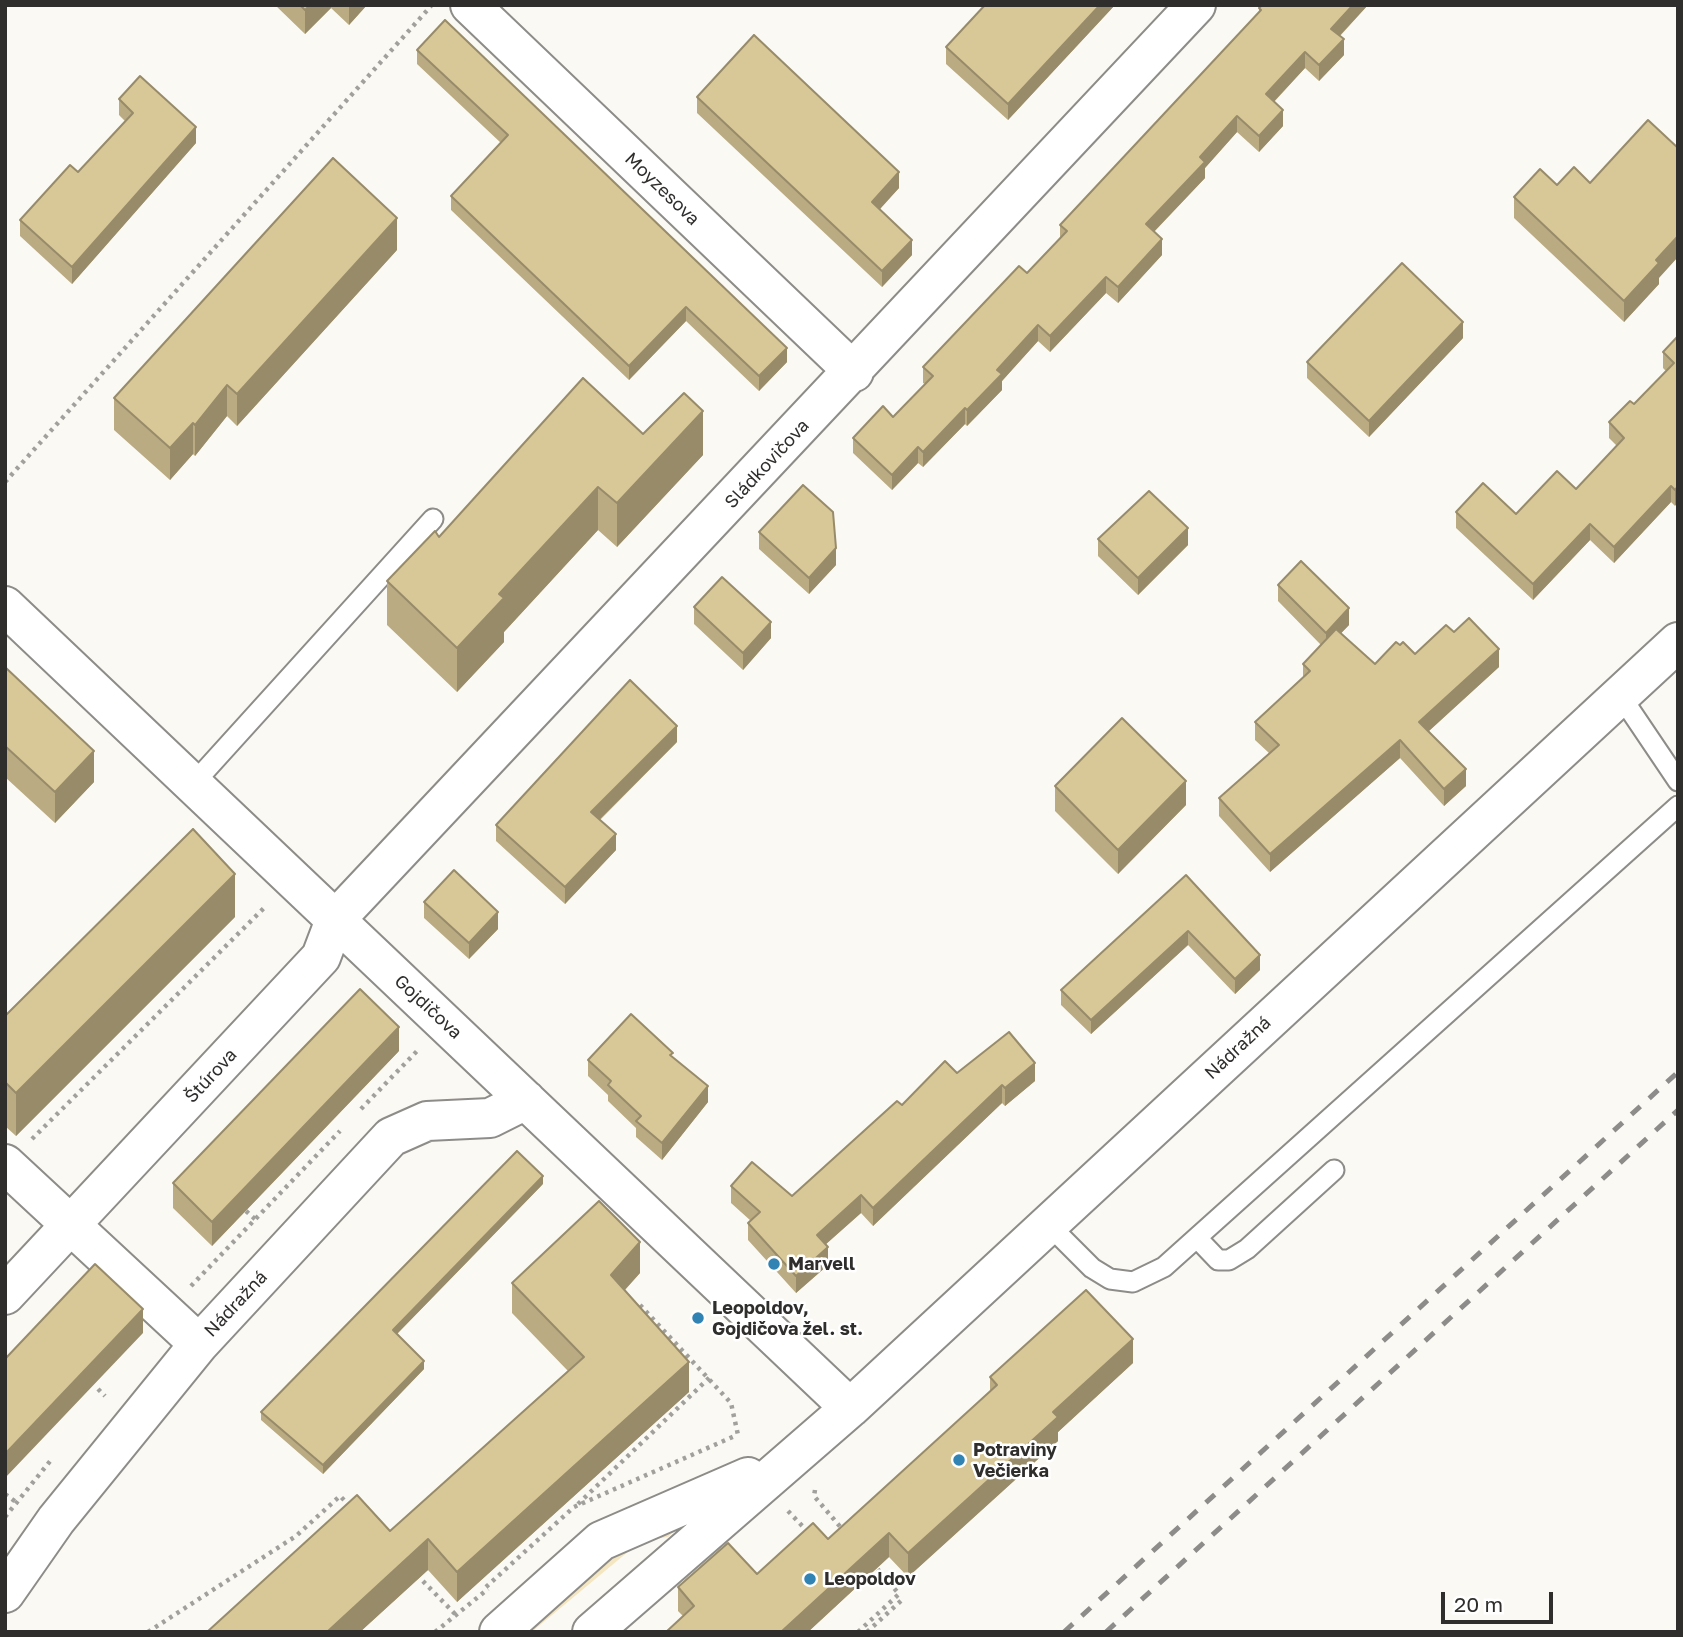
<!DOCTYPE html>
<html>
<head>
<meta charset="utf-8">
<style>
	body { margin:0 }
	#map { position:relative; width:1683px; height:1637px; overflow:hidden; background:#fbf9f4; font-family:"Golos Text",sans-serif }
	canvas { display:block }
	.frame { position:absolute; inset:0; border:7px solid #2f2e2d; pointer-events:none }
	.scale { position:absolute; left:1441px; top:1592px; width:112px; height:32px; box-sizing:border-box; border:4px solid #2f2e2d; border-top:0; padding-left:9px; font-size:21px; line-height:24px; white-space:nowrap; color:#2f2e2d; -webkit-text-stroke:5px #fff; paint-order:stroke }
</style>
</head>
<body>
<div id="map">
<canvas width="1683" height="1637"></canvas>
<div class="frame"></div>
<div class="scale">20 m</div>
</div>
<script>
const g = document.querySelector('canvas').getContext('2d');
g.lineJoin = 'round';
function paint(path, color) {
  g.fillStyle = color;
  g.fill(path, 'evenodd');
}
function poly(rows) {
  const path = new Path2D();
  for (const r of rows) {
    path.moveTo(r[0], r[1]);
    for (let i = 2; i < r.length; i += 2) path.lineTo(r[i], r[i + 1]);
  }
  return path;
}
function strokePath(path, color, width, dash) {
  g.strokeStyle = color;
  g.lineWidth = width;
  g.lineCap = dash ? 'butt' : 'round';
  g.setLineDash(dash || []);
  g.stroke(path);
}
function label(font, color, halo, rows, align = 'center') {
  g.font = font + ' "Golos Text",sans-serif';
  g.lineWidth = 5;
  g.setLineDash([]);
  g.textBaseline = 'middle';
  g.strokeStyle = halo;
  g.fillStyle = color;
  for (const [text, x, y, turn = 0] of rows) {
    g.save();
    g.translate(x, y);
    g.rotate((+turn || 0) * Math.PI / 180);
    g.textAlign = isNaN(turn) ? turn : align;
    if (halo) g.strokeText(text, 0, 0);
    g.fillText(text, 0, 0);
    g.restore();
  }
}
paint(poly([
	[681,1524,668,1537,641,1541,534,1630,527,1622,570,1581,642,1535]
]), '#f3e6c0');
const lane = poly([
	[1620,695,1678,781],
	[193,784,433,519],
	[1048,1224,1092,1268,1110,1279,1133,1282,1164,1267,1678,806],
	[1197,1238,1218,1260,1229,1260,1247,1249,1334,1170]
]);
const street = poly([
	[470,5,854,372],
	[5,606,850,1408],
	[5,1164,199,1344],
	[5,1295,321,957,335,920,1196,5],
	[5,1593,56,1520,199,1344,391,1137,427,1121,490,1118,526,1100],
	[499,1632,601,1541,748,1477],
	[592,1632,850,1408,1678,642]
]);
strokePath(lane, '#8d8c88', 23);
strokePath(street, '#8d8c88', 42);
strokePath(poly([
	[5,482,431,6],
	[361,1109,418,1050],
	[32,1139,266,906],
	[246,1211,255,1219],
	[191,1286,340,1131],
	[640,1305,731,1403,738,1435],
	[98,1389,105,1396],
	[815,1490,814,1496,843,1530],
	[5,1494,16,1502],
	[578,1504,710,1377],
	[788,1511,809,1533],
	[5,1517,51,1460],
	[417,1575,455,1614],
	[486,1587,574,1507,737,1435],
	[148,1632,296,1536,340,1496,350,1506],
	[435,1632,488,1589],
	[858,1632,899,1594,874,1565],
	[867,1632,903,1599]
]), '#a1a09d', 4.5, [3.5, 5]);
strokePath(lane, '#fff', 19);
strokePath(street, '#fff', 38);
strokePath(poly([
	[1064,1632,1678,1072],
	[1106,1632,1678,1110]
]), '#8e8c8a', 5, [12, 12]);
paint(poly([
	[275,5,367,5,349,25,331,8,305,34],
	[1115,5,1008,120,946,64,946,47],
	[1368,5,1340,36,1344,55,1319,81,1305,68,1274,102,1283,126,1259,152,1237,132,1205,168,1205,178,1154,232,1162,255,1118,303,1106,293,1050,352,1038,341,1002,381,1002,390,967,426,965,424,923,467,918,463,892,490,853,453,853,438,893,417,925,384,923,383,923,367,1027,273,1060,239,1060,225,1259,12,1259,8],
	[417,50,787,362,759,391,686,321,629,380,451,210,451,196,501,143,417,64],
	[697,97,899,188,879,209,912,255,882,287,697,113],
	[119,99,196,143,72,284,20,236,20,220,78,172,125,121,119,115],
	[1514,197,1659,278,1659,284,1624,322,1514,218],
	[397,250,237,426,227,416,195,456,193,454,170,480,114,430,114,398],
	[1678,336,1675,506,1671,502,1614,563,1590,540,1533,600,1456,528,1456,512,1516,514,1576,489,1617,446,1609,438,1609,422,1634,404,1666,371,1663,368,1663,352],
	[1463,338,1369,437,1307,378,1307,362],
	[643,434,703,455,617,547,598,530,504,632,504,642,457,692,387,625,387,581,439,537],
	[759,532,836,565,809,594,759,549],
	[1098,539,1188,545,1138,595,1098,556],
	[1278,585,1349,625,1341,633,1375,664,1400,645,1415,654,1454,632,1499,667,1429,731,1466,786,1444,806,1400,758,1270,872,1219,816,1219,798,1269,753,1255,740,1255,722,1303,678,1303,664,1321,645,1278,601],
	[694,607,771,638,743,670,694,624],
	[5,667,94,782,55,823,5,777],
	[677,742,600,820,616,850,565,904,496,841,496,825],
	[1055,786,1186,805,1118,874,1055,811],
	[1186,875,1260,970,1235,994,1188,945,1091,1034,1061,1005,1061,990],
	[424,902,498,929,469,959,424,918],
	[235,917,16,1136,5,1126,5,1016],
	[399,1051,212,1246,173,1208,173,1183],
	[673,1057,708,1102,662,1160,636,1137,636,1128,608,1101,608,1095,588,1076,588,1060],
	[957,1073,1035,1081,1005,1106,1002,1103,873,1226,861,1213,825,1245,828,1265,796,1293,748,1240,748,1223,751,1221,731,1203,731,1186,792,1196,902,1105],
	[543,1184,397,1334,424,1369,323,1474,261,1420,261,1412],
	[640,1273,625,1290,689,1392,457,1602,428,1570,360,1632,207,1632,390,1531,568,1371,512,1313,512,1283],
	[1133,1363,1058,1432,1058,1441,908,1577,889,1557,808,1632,666,1632,683,1616,678,1611,678,1587,757,1574,828,1539,990,1391,990,1377]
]), '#baab82');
paint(poly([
	[310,5,331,5,331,8,305,34,305,10],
	[349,5,367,5,349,25],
	[1100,5,1115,5,1008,120,1008,104],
	[1353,5,1368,5,1331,45,1331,29],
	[1344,39,1344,55,1319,81,1319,65],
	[1305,52,1305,68,1266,110,1266,94],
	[1283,110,1283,126,1259,152,1259,136],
	[1237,116,1237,132,1205,168,1205,178,1146,240,1146,224,1200,157],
	[196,127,196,143,72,284,72,267],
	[899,172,899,188,872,218,872,202],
	[397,218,397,250,237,426,237,394],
	[1678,236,1678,257,1659,278,1659,284,1624,322,1624,301,1656,260],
	[1162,239,1162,255,1118,303,1118,287],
	[912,240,912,255,882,287,882,271],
	[1106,277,1106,293,1050,352,1050,336],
	[686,307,686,321,629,380,629,366],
	[1463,322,1463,338,1369,437,1369,421],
	[1038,325,1038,341,1002,381,1002,390,967,426,967,410,997,370],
	[787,348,787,362,759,391,759,376],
	[227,385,227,416,195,456,195,425],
	[965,408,965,424,923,467,923,452],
	[703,411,703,455,617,547,617,503],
	[193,423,193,454,170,480,170,448],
	[918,447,918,463,892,490,892,475],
	[1671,486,1671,502,1614,563,1614,547],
	[1678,486,1678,502,1675,506,1675,490],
	[598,487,598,530,504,632,504,642,457,692,457,648,499,594],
	[1590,524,1590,540,1533,600,1533,584],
	[1188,528,1188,545,1138,595,1138,578],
	[836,548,836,565,809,594,809,578],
	[1349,608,1349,625,1326,649,1326,633],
	[771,622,771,638,743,670,743,653],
	[1499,649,1499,667,1419,740,1419,722],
	[677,726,677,742,591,828,591,812],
	[1400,740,1400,758,1270,872,1270,854],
	[94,751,94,782,55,823,55,792],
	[1466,769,1466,786,1444,806,1444,789],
	[1186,781,1186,805,1118,874,1118,850],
	[616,834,616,850,565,904,565,887],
	[235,874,235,917,16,1136,16,1093],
	[498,912,498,929,469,959,469,943],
	[1188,931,1188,945,1091,1034,1091,1020],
	[1260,955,1260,970,1235,994,1235,979],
	[399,1027,399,1051,212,1246,212,1222],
	[1035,1063,1035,1081,1005,1106,1005,1088],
	[1002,1085,1002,1103,873,1226,873,1208],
	[708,1086,708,1102,662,1160,662,1143],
	[543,1176,543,1184,393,1338,393,1330],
	[861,1195,861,1213,817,1252,817,1235],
	[640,1242,640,1273,611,1305,611,1275],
	[828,1247,828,1265,796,1293,796,1276],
	[143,1309,143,1333,5,1478,5,1454],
	[1133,1339,1133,1363,1058,1432,1058,1441,908,1577,908,1553,1053,1412],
	[424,1361,424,1369,323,1474,323,1465],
	[689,1362,689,1392,457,1602,457,1572],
	[889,1533,889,1557,808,1632,781,1632],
	[428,1539,428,1570,360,1632,327,1632]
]), '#978b6a');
const building = poly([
	[300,5,310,5,305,10,300,5],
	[985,5,1100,5,1008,104,946,47,985,5],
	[1262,5,1353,5,1331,29,1344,39,1319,65,1305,52,1266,94,1283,110,1259,136,1237,116,1200,157,1205,162,1146,224,1162,239,1118,287,1106,277,1050,336,1038,325,997,370,1002,374,967,410,965,408,923,452,918,447,892,475,853,438,883,406,893,417,933,376,923,367,1019,266,1027,273,1067,231,1060,225,1261,10,1259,8,1262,5],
	[445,20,787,348,759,376,686,307,629,366,451,196,508,135,417,50,445,20],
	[754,35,899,172,872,202,912,240,882,271,697,97,754,35],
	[140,76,196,127,72,267,20,220,70,165,78,172,133,113,119,99,140,76],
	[1648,120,1678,148,1678,236,1656,260,1659,263,1624,301,1514,197,1540,169,1557,185,1574,167,1590,183,1648,120],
	[333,158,397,218,237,394,227,385,195,425,193,423,170,448,114,398,333,158],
	[1402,263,1463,322,1369,421,1307,362,1402,263],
	[1678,336,1678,486,1675,490,1671,486,1614,547,1590,524,1533,584,1456,512,1483,483,1516,514,1557,471,1576,489,1624,438,1609,422,1630,401,1634,404,1674,363,1663,352,1678,336],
	[583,378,643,434,684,393,703,411,617,503,598,487,499,594,504,598,457,648,387,581,435,531,439,537,583,378],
	[803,485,833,512,836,548,809,578,759,532,803,485],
	[1149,491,1188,528,1138,578,1098,539,1149,491],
	[1301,561,1349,608,1326,633,1278,585,1301,561],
	[722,577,771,622,743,653,694,607,722,577],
	[1469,618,1499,649,1419,722,1466,769,1444,789,1400,740,1270,854,1219,798,1279,745,1255,722,1310,671,1303,664,1336,629,1375,664,1396,642,1400,645,1403,642,1415,654,1446,625,1454,632,1469,618],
	[5,667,94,751,55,792,5,746,5,667],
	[630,680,677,726,591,812,616,834,565,887,496,825,630,680],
	[1122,718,1186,781,1118,850,1055,786,1122,718],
	[193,829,235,874,16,1093,5,1082,5,1016,193,829],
	[454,870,498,912,469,943,424,902,454,870],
	[1186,875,1260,955,1235,979,1188,931,1091,1020,1061,990,1186,875],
	[360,989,399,1027,212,1222,173,1183,360,989],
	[631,1014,673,1053,670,1055,708,1086,662,1143,636,1121,641,1116,608,1085,611,1081,588,1060,631,1014],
	[1009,1032,1035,1063,1005,1088,1002,1085,873,1208,861,1195,817,1235,828,1247,796,1276,748,1223,760,1212,731,1186,752,1162,792,1196,897,1101,902,1105,945,1061,957,1073,1009,1032],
	[517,1151,543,1176,393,1330,424,1361,323,1465,261,1412,517,1151],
	[599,1201,640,1242,611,1275,689,1362,457,1572,428,1539,327,1632,207,1632,357,1495,390,1531,584,1357,512,1283,599,1201],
	[95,1264,143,1309,5,1454,5,1359,95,1264],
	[1086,1290,1133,1339,1053,1412,1058,1417,908,1553,889,1533,781,1632,666,1632,694,1606,678,1587,728,1543,757,1574,813,1523,828,1539,997,1385,990,1377,1086,1290]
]);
paint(building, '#d8c797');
strokePath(building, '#978b6a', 2);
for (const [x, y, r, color] of [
	[774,1264,7,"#3083b3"],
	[698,1318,7,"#3083b3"],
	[959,1460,7,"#3083b3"],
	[810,1579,7,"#3083b3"]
]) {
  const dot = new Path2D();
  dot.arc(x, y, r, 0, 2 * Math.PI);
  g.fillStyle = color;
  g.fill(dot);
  strokePath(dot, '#fff', 2.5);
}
label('18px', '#2f2e2d', '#fff', [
	["Moyzesova",662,189,44],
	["Sládkovičova",767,464,-47],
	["Gojdičova",428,1007,43],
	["Nádražná",1238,1048,-43],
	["Štúrova",211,1076,-47],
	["Nádražná",236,1304,-47]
]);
label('bold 18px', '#2f2e2d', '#fff', [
	["Marvell",788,1264],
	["Leopoldov,",712,1308],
	["Gojdičova žel. st.",712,1329],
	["Potraviny",973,1450],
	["Večierka",973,1471],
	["Leopoldov",824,1579]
], 'left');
</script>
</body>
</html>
